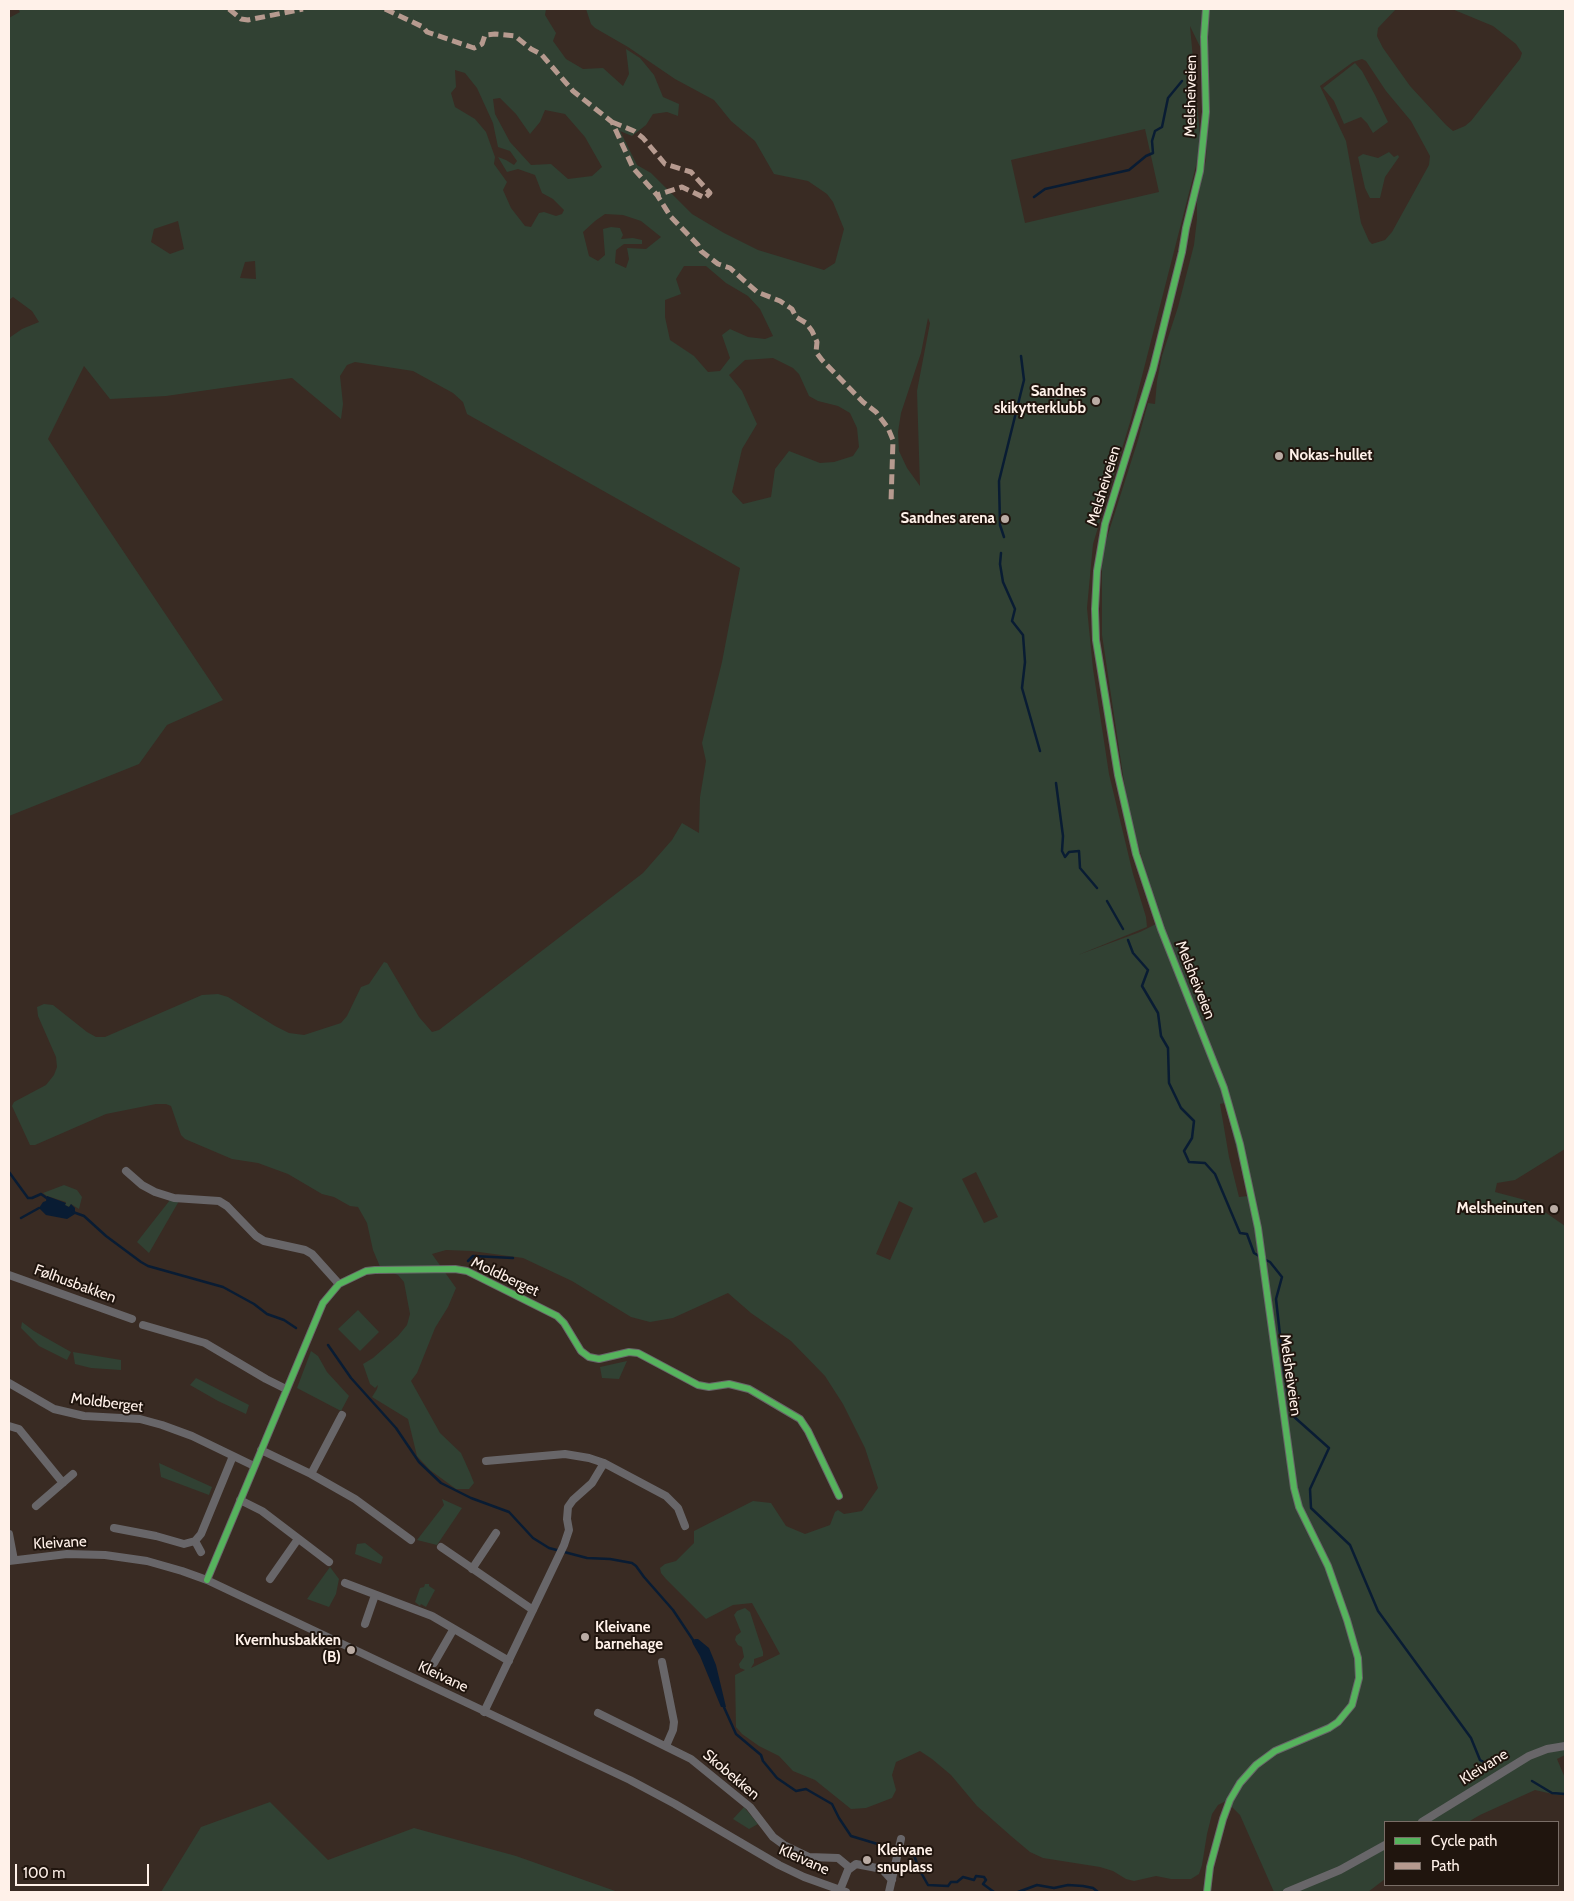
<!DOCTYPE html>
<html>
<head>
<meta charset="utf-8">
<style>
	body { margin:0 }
	#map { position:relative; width:1574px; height:1901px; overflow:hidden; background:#392b23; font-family:Cabin,sans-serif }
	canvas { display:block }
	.frame { position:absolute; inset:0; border:10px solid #fff1e9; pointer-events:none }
	.legend { position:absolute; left:1384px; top:1821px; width:175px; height:65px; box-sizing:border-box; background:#20150e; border:1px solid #796d66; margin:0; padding:6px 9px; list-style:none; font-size:15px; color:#fff1e9 }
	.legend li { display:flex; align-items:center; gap:10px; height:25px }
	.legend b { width:25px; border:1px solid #796d66 }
	.scale { position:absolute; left:15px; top:1864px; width:134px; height:22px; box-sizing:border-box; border:2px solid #fff1e9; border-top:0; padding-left:6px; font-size:15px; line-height:18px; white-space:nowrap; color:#fff1e9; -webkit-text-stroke:4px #20150e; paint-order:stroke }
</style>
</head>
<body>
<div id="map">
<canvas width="1574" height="1901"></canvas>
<div class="frame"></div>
<ul class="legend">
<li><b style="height:6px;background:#56b35d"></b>Cycle path</li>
<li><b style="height:6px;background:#b69a8f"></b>Path</li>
</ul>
<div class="scale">100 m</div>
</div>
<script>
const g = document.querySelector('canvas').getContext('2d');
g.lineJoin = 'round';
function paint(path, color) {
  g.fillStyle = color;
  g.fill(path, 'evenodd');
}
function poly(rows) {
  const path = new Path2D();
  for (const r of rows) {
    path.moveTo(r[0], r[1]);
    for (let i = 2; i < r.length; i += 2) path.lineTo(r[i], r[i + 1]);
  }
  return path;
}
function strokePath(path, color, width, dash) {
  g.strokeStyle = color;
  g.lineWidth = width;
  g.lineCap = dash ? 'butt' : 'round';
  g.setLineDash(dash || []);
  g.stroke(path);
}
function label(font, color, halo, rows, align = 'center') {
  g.font = font + ' Cabin,sans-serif';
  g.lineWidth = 4;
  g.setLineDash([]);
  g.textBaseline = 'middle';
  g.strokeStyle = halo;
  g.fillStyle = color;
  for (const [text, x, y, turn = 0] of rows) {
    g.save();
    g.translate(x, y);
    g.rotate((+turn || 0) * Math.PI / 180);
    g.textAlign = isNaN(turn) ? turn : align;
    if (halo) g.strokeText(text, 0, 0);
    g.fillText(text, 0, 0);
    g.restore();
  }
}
paint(poly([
	[18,9,546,9,545,15,556,33,553,41,566,59,583,69,603,68,623,86,629,74,626,49,640,58,654,75,663,97,679,104,678,116,667,112,653,114,646,125,632,136,620,131,637,165,651,173,692,214,724,233,758,250,824,270,835,263,844,229,833,202,827,194,808,181,774,174,755,141,731,121,714,100,675,79,628,47,595,28,591,24,586,9,1396,9,1378,28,1377,36,1383,48,1410,86,1446,125,1453,131,1465,126,1471,121,1520,59,1522,53,1516,44,1493,26,1452,9,1565,9,1565,1149,1515,1180,1497,1183,1495,1192,1529,1201,1565,1226,1565,1755,1557,1759,1565,1778,1565,1794,1557,1795,1535,1790,1480,1815,1468,1822,1385,1822,1385,1879,1368,1892,1274,1892,1240,1815,1226,1801,1218,1805,1212,1814,1207,1834,1202,1865,1199,1874,1191,1879,1171,1879,1156,1876,1134,1881,1126,1879,1113,1871,1100,1867,1043,1858,1030,1852,1011,1836,977,1806,951,1775,932,1759,920,1751,896,1762,892,1775,896,1790,892,1798,866,1808,851,1809,815,1780,793,1771,779,1756,759,1746,742,1734,736,1727,735,1675,745,1670,740,1668,739,1664,744,1657,742,1647,738,1645,735,1640,736,1636,741,1632,734,1615,737,1611,745,1608,750,1612,763,1652,763,1656,754,1659,754,1663,751,1668,780,1654,752,1603,733,1605,706,1619,666,1579,661,1573,660,1568,665,1564,676,1561,694,1543,694,1531,753,1501,771,1503,786,1526,805,1534,830,1525,835,1512,838,1510,844,1514,862,1511,878,1488,865,1448,843,1404,825,1376,791,1341,751,1313,728,1293,673,1318,650,1322,631,1317,572,1281,523,1258,472,1251,446,1250,432,1254,456,1288,448,1307,435,1328,417,1373,411,1381,440,1433,461,1453,470,1473,474,1483,469,1489,456,1489,430,1470,417,1456,408,1419,372,1397,377,1389,378,1385,375,1388,370,1384,363,1364,373,1358,398,1336,407,1325,410,1314,404,1282,398,1275,381,1269,373,1250,367,1223,358,1207,350,1206,334,1197,322,1194,288,1174,258,1163,232,1159,185,1139,181,1135,171,1106,166,1104,156,1104,106,1114,35,1145,30,1145,12,1106,14,1102,46,1085,54,1075,57,1067,56,1057,38,1016,37,1007,44,1004,53,1005,87,1032,96,1037,105,1037,202,995,218,994,228,997,275,1026,289,1033,304,1035,341,1023,347,1016,361,987,369,984,384,962,387,963,419,1017,432,1032,439,1030,643,873,672,840,682,823,699,833,700,797,706,761,702,743,722,662,740,568,467,414,463,402,453,393,413,371,355,362,347,365,340,376,343,404,341,419,292,378,166,396,110,399,84,366,48,439,223,700,167,725,139,764,9,816,9,338,22,329,39,322,32,311,13,297,9,300,9,18,20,12],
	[1190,26,1205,57,1208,114,1206,160,1197,200,1197,219,1194,245,1178,307,1162,356,1157,381,1155,404,1148,403,1138,440,1103,550,1102,567,1102,635,1129,815,1160,919,1158,923,1140,932,1078,955,1147,927,1146,917,1133,874,1109,774,1093,669,1087,608,1093,544,1131,419,1201,146],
	[1362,59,1366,61,1386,91,1411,121,1430,156,1429,165,1392,232,1385,240,1372,244,1369,241,1361,223,1346,141,1320,86,1353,62],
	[455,70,465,73,477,88,493,123,498,147,510,151,517,161,514,165,506,160,498,157,507,172,518,169,535,175,542,193,553,199,564,210,562,214,556,216,544,212,539,213,531,227,525,226,511,208,503,190,507,182,494,164,495,157,486,132,475,119,455,107,451,93,456,87],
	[500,98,516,114,530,134,540,122,545,110,565,114,585,137,602,167,592,176,568,179,551,164,531,165,510,142,495,114,493,99],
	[1145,129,1159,192,1025,223,1011,160],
	[605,214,623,215,641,221,661,237,646,249,627,248,629,259,626,268,615,263,616,250,624,244,642,244,642,240,633,238,621,239,623,235,620,228,611,227,603,229,605,255,598,261,589,256,583,232,595,221],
	[178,221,184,249,170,254,151,242,154,229],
	[255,261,256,279,240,278,245,262],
	[684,266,706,266,726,283,748,296,760,309,773,336,765,339,748,337,730,329,722,335,730,358,720,371,708,372,694,356,670,340,665,317,665,300,681,294,676,279],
	[928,318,930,323,917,391,920,486,907,468,899,451,898,432,901,413,921,353],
	[773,358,793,368,799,374,809,396,818,401,838,406,850,413,857,428,859,447,853,456,834,462,820,463,789,451,775,469,771,497,743,504,732,492,742,449,757,424,742,391,729,375,745,360],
	[1225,1103,1248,1196,1239,1197,1229,1157,1220,1104],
	[976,1172,998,1217,984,1223,962,1179],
	[899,1201,913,1208,890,1260,876,1254],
	[1355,63,1362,71,1375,95,1388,122,1373,133,1367,123,1361,117,1344,124,1334,101,1323,88],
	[1389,152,1394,157,1398,155,1399,157,1385,177,1380,198,1370,198,1365,188,1358,157,1363,154,1378,158],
	[64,1185,77,1190,82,1197,79,1209,71,1204,69,1207,65,1205,66,1202,47,1196,43,1193],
	[170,1200,179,1201,149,1253,137,1242],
	[358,1310,379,1332,360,1351,338,1329],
	[22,1322,34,1331,71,1352,67,1360,39,1346,21,1328],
	[311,1351,318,1356,327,1372,349,1396,341,1411,297,1388],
	[73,1352,121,1360,121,1370,91,1368,75,1364],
	[627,1361,619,1379,602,1378,600,1367],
	[196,1378,249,1405,246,1414,218,1401,190,1385],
	[159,1463,212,1487,209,1495,161,1477],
	[442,1499,462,1508,437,1545,417,1540,444,1505],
	[365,1543,383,1557,381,1564,355,1554,357,1544],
	[330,1567,339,1579,336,1594,329,1607,307,1599],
	[425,1584,429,1584,429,1586,435,1590,426,1607,421,1604,420,1606,415,1602,420,1588,424,1587],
	[270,1802,328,1860,414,1828,516,1856,618,1892,161,1892,201,1827],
	[744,1807,758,1824,749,1829,733,1819]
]), '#314133');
paint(poly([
	[47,1196,66,1203,65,1205,69,1207,71,1204,75,1208,75,1214,67,1219,46,1215,39,1208,43,1202,46,1201],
	[695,1639,698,1639,709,1648,716,1665,726,1707,721,1707,700,1656,693,1644,692,1641]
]), '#091c33');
strokePath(poly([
	[1034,197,1045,189,1129,170,1146,156,1153,153,1152,141,1155,131,1162,127,1168,98,1182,81],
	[1004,537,1000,525,999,481,1024,380,1021,356],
	[1001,553,1000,564,1003,582,1015,609,1012,621,1023,635,1025,662,1022,688,1040,751],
	[1056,783,1063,836,1062,851,1065,857,1069,852,1079,851,1080,868,1097,888],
	[1107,901,1123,929],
	[1128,940,1133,953,1148,970,1142,986,1158,1013,1161,1036,1168,1048,1169,1083,1181,1108,1194,1121,1192,1138,1184,1151,1189,1162,1205,1163,1215,1174,1240,1233,1247,1234,1254,1253,1259,1256],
	[9,1172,28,1198,32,1198,41,1194,48,1199],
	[73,1212,84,1216,106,1236,141,1262,148,1266,223,1287,254,1304,267,1314,284,1320,296,1328],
	[21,1218,39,1208],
	[1264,1259,1270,1262,1282,1277,1276,1299,1284,1371,1292,1415,1329,1448,1310,1489,1311,1508,1350,1545,1378,1611,1471,1738,1480,1760,1491,1766],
	[468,1261,473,1256,513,1258],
	[328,1345,351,1378,396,1428,419,1462,441,1483,471,1498,509,1512,533,1538,549,1548,587,1558,610,1559,632,1563,636,1566,644,1577,673,1610,695,1643],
	[723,1705,736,1734,761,1755,763,1761,777,1778,796,1791,806,1789,832,1804,839,1818,851,1836,914,1855,919,1869,928,1885,948,1886,951,1882,957,1882,963,1877,974,1880,976,1876,984,1877,986,1880,983,1884,994,1892],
	[1532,1781,1552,1793,1565,1794],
	[1018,1892,1037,1885,1054,1888,1068,1885,1083,1886,1093,1888,1098,1892]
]), '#091c33', 2.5);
strokePath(poly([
	[1206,9,1204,37,1206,112,1200,171,1186,228,1182,252,1153,369,1105,524,1097,571,1095,609,1096,640,1118,775,1136,854,1161,929,1224,1088,1240,1144,1258,1228,1294,1488,1299,1507,1328,1566,1347,1620,1358,1658,1359,1678,1352,1705,1338,1722,1329,1728,1275,1751,1256,1765,1240,1783,1230,1800,1223,1819,1210,1867,1207,1892],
	[126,1171,142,1185,155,1192,174,1198,219,1201,227,1206,256,1236,264,1241,305,1250,312,1254,339,1284],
	[9,1275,132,1319],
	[143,1325,205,1343,266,1379,286,1389],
	[9,1383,54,1409,84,1416,140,1419,162,1425,192,1436,254,1466],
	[9,1426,19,1429,63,1483],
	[261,1450,311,1474,355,1499,411,1540],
	[486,1461,565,1454,589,1458,604,1463,666,1496,678,1508,685,1526],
	[311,1474,342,1415],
	[240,1500,262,1511,329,1562],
	[36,1506,73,1474],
	[114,1528,156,1536,184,1544,195,1541,201,1534,233,1456],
	[9,1534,14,1560],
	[195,1541,201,1552],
	[441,1547,533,1610],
	[9,1561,67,1554,105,1555,147,1561,182,1571,207,1580,630,1780,675,1804,779,1865,804,1877,846,1892],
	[472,1569,496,1533],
	[270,1579,298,1539],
	[207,1580,323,1303,339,1284,366,1271,375,1270,455,1269,467,1271,557,1316,564,1323,581,1351,589,1357,599,1359,629,1352,638,1353,698,1385,709,1387,729,1384,749,1389,800,1419,808,1431,839,1496],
	[345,1583,432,1616,509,1661],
	[365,1624,375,1595],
	[662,1662,674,1722,673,1730,666,1746],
	[434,1663,453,1630],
	[484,1712,564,1545,569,1530,567,1519,568,1507,573,1500,592,1483,604,1463],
	[598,1713,691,1759,750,1807,773,1837,784,1845,809,1857,838,1858,850,1868],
	[1422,1822,1529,1756,1547,1749,1565,1746],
	[840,1890,848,1870,856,1864,882,1869,892,1880],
	[889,1892,901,1839],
	[1287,1892,1340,1870,1385,1845]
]), '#686669', 8);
strokePath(poly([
	[229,9,241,19,248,20,303,9],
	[385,9,423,27,427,32,474,48,482,44,485,35,495,34,515,36,531,49,541,54,573,91,612,122,633,168,657,195,671,217,698,245,701,251,718,264,730,268,757,292,780,301,792,309,796,317,806,323,812,331,817,342,816,352,822,360,863,402,876,412,888,428,893,440,891,502],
	[612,122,634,131,643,138,665,164,691,172,710,193,705,198,682,187,657,195]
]), '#b69a8f', 5, [10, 5]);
strokePath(poly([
	[1206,9,1204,37,1206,112,1200,171,1186,228,1182,252,1153,369,1105,524,1097,571,1095,609,1096,640,1118,775,1136,854,1161,929,1224,1088,1240,1144,1258,1228,1294,1488,1299,1507,1328,1566,1347,1620,1358,1658,1359,1678,1352,1705,1338,1722,1329,1728,1275,1751,1256,1765,1240,1783,1230,1800,1223,1819,1210,1867,1207,1892],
	[207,1580,323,1303,339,1284,366,1271,375,1270,455,1269,467,1271,557,1316,564,1323,581,1351,589,1357,599,1359,629,1352,638,1353,698,1385,709,1387,729,1384,749,1389,800,1419,808,1431,839,1496]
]), '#56b35d', 6);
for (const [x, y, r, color] of [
	[1096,401,5,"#baaca4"],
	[1279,456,5,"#baaca4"],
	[1005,519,5,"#baaca4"],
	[1554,1209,5,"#baaca4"],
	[585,1637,5,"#baaca4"],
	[351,1650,5,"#baaca4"],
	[867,1860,5,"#baaca4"]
]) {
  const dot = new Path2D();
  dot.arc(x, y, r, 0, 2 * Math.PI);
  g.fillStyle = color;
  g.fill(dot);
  strokePath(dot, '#20150e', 2);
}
label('15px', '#fff1e9', '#20150e', [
	["Melsheiveien",1191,96,-89],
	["Melsheiveien",1104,486,-73],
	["Melsheiveien",1195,980,68],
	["Moldberget",505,1277,25],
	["Følhusbakken",75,1284,20],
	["Melsheiveien",1290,1375,82],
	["Moldberget",107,1403,7],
	["Kleivane",60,1543,-3],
	["Kleivane",443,1677,25],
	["Kleivane",1484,1767,-32],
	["Skobekken",731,1775,40],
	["Kleivane",804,1860,24]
]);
label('bold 15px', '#fff1e9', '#20150e', [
	["Sandnes",1086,392],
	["skikytterklubb",1086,409],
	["Nokas-hullet",1289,456,"left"],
	["Sandnes arena",995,519],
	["Melsheinuten",1544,1209],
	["Kleivane",595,1628,"left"],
	["barnehage",595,1645,"left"],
	["Kvernhusbakken",341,1641],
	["(B)",341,1658],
	["Kleivane",877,1851,"left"],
	["snuplass",877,1868,"left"]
], 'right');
</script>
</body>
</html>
